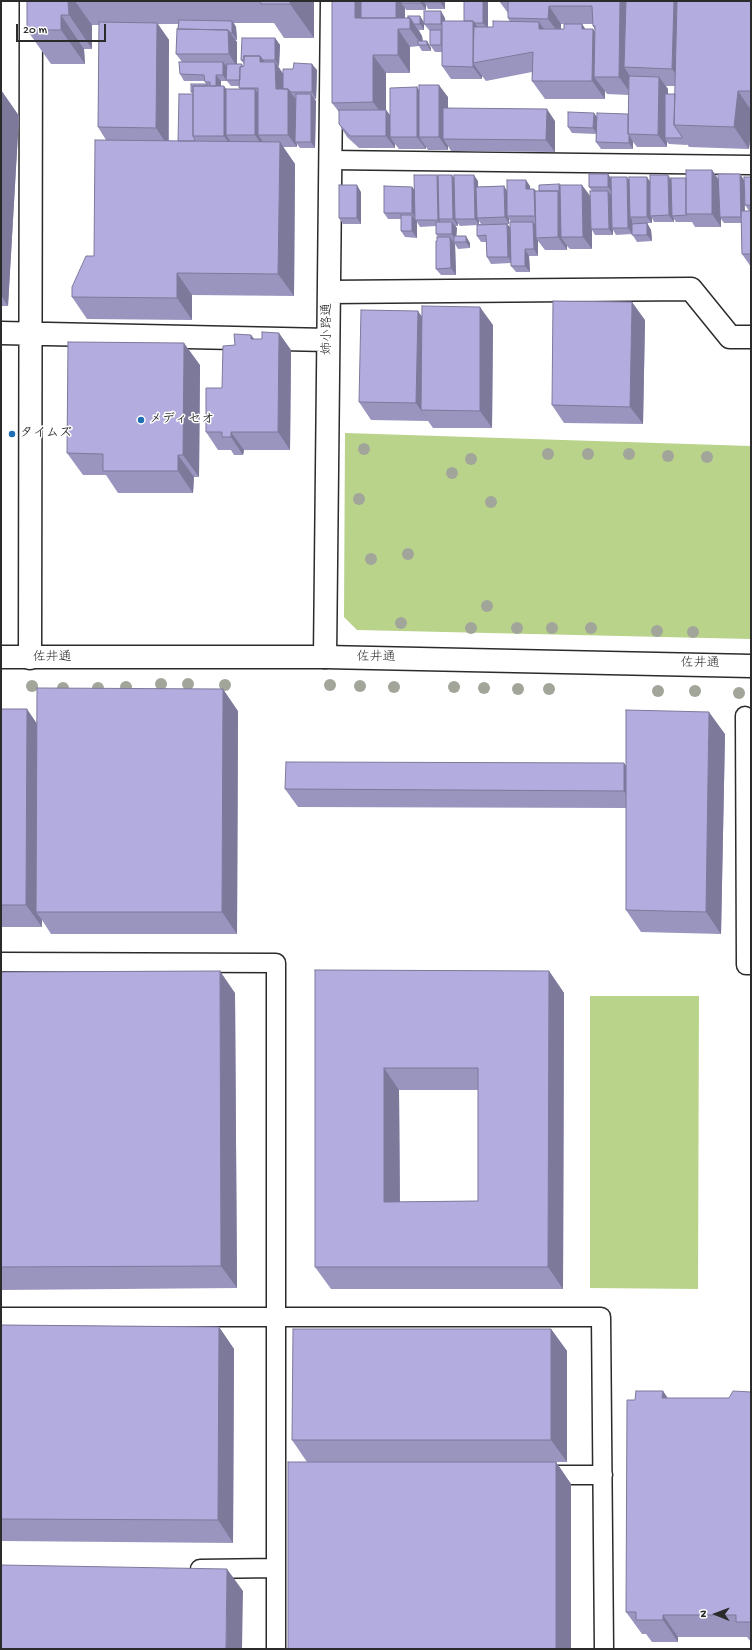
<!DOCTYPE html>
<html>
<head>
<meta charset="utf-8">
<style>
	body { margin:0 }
	#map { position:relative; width:752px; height:1650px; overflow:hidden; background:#fff; font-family:"Gochi Hand",sans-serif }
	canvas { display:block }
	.frame { position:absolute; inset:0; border:2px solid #2b2b2b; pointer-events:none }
	.north { position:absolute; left:696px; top:1594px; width:40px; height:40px; -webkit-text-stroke:3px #fff; paint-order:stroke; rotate:271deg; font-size:11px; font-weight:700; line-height:16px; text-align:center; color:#2b2b2b }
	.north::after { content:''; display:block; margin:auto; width:14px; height:18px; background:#2b2b2b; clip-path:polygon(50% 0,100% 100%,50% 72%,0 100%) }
	.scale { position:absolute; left:16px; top:24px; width:90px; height:18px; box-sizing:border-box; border:2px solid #2b2b2b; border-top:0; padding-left:5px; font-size:12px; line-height:14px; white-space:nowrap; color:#2b2b2b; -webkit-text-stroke:3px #fff; paint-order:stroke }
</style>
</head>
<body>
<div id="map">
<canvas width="752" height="1650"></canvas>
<div class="frame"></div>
<div class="north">N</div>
<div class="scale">20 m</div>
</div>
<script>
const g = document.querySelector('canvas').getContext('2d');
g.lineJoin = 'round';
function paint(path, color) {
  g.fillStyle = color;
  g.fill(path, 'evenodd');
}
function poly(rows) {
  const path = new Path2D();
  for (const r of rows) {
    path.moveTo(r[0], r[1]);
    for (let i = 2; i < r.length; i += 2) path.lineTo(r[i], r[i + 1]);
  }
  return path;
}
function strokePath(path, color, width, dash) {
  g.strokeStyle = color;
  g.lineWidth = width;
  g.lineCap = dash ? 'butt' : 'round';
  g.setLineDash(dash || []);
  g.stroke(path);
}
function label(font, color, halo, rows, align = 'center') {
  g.font = font + ' "Gochi Hand","Klee One",sans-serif';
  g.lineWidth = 3;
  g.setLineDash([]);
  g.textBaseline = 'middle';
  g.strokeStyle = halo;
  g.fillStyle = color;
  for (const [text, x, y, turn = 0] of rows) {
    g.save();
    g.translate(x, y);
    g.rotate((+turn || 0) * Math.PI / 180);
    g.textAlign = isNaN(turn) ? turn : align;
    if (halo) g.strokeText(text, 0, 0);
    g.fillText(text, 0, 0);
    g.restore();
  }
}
paint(poly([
	[345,433,751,446,751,639,357,630,344,617],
	[590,996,699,996,698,1289,590,1288]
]), '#b9d38b');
const service = poly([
	[330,160,751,165],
	[745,716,746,965,751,965],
	[1,962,276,963,276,1649],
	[1,1317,601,1317,604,1649],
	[541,1475,603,1475],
	[200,1569,275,1568]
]);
const minor = poly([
	[329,292,691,289,730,337,751,337],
	[1,333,328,340],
	[325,657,332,1],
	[30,658,31,1]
]);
const tertiary = poly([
	[1,657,325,657,751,666]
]);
strokePath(service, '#2b2b2b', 21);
strokePath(minor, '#2b2b2b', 25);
strokePath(tertiary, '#2b2b2b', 25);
strokePath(service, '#fff', 18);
strokePath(minor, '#fff', 22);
strokePath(tertiary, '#fff', 22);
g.fillStyle = '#a2a69a';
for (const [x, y] of [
	[364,449],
	[548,454],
	[588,454],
	[629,454],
	[668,456],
	[707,457],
	[471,459],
	[452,473],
	[359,499],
	[491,502],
	[408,554],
	[371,559],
	[487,606],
	[401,623],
	[471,628],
	[517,628],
	[552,628],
	[591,628],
	[657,631],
	[693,632],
	[161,684],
	[188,684],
	[225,685],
	[330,685],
	[32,686],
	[360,686],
	[126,687],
	[394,687],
	[454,687],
	[63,688],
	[98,688],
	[484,688],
	[518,689],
	[549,689],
	[658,691],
	[695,691],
	[739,693]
]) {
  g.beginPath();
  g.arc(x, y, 6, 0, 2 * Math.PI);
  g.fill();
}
paint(poly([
	[27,1,314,1,314,38,284,38,274,23,234,23,236,27,237,40,235,40,237,42,237,64,244,66,244,64,241,60,275,38,280,45,279,66,278,66,283,74,317,70,316,99,314,99,316,101,315,148,300,148,297,144,297,147,283,147,295,164,294,296,192,295,192,320,87,319,72,297,94,256,106,140,98,127,99,25,92,25,92,49,84,49,85,64,51,64,27,30],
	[158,24,178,24,176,54,182,62,180,74,184,81,205,81,206,84,191,92,193,94,178,141,169,141,169,40],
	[221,81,227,81,231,86,239,86,240,89,226,89,221,86],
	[332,1,445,1,445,9,428,9,426,5,426,10,406,10,405,8,405,18,420,16,424,22,445,18,445,21,464,21,464,1,488,27,493,27,510,22,508,18,508,13,499,1,751,1,751,131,749,149,689,147,687,144,687,145,669,144,667,142,667,147,637,147,633,142,633,149,601,149,596,142,596,134,572,133,568,127,594,113,597,117,628,114,629,95,607,94,605,91,605,99,545,99,532,81,532,72,486,81,482,76,482,79,451,79,442,66,442,52,435,52,430,45,430,30,429,30,424,24,424,30,419,30,422,36,423,41,427,41,431,48,431,51,422,51,419,46,410,47,410,73,386,73,386,110,390,115,419,90,448,97,448,108,555,121,555,152,451,151,448,146,448,150,428,150,426,147,426,149,399,149,395,144,395,148,359,148,347,137,339,124,339,112,332,103],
	[561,24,564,24,564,29,561,29],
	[582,24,593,24,593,26,595,30,595,33,593,29,585,29],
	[666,86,675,86,675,94,668,94,668,89],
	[1,90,19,116,8,306,1,306],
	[712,170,719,180,740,174,744,180,751,177,751,267,742,254,741,223,724,223,721,219,721,227,695,227,692,222,676,222,674,219,674,222,654,222,652,218,652,223,647,223,651,230,652,241,637,242,632,234,616,235,613,230,613,235,595,235,592,230,592,249,570,249,567,246,567,250,545,250,538,241,538,256,529,256,530,272,516,272,511,266,511,263,491,264,487,257,486,242,481,242,477,236,477,225,460,226,458,223,458,226,455,226,457,228,456,236,470,243,470,248,458,249,455,244,456,275,441,275,436,269,438,237,436,234,436,226,420,227,417,222,417,238,405,237,401,231,401,219,388,219,384,213,412,187,415,190,438,177,452,175,454,178,478,181,478,187,504,186,507,191,530,186,530,189,534,189,536,191,539,191,560,186,590,196,592,191,589,187,608,174,611,178,629,180,650,181,686,178],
	[745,205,749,211,745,211],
	[509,219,511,222,511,228,507,224,479,224,479,221,481,224,509,224],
	[361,192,361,224,343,224,339,218],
	[418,311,421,316,493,325,492,428,433,428,428,421,371,420,359,402],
	[645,320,643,424,564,423,552,405],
	[251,335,254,339,291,350,290,450,244,450,243,455,234,455,231,450,218,450,206,432,222,388,235,345],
	[200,365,199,477,194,477,193,493,118,493,106,475,83,475,67,453],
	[1,709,37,724,238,711,237,934,51,934,42,920,42,927,1,927],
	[725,734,721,934,641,932,626,910,626,808,298,807,285,789,626,765],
	[315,970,549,971,564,993,563,1289,331,1289,315,1267],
	[399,1090,478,1090,478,1201,400,1202],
	[1,972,235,993,237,1288,1,1290],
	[1,1325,219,1327,234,1349,233,1543,1,1541],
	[551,1329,567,1351,567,1462,556,1462,571,1484,307,1462,292,1440],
	[663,1391,667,1398,729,1398,751,1392,751,1642,747,1637,678,1637,678,1642,652,1642,646,1634,642,1634,626,1612,635,1400]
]), '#9995bf');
paint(poly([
	[1,1,2,1,1,26],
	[68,1,75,1,92,25,92,49,69,15],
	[290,1,314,1,314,38,290,4],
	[355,1,366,1,367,19,355,18],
	[396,1,405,1,401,3,405,8,405,29,396,18],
	[421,1,426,1,424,2,426,5,426,10,421,3],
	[440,1,445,1,445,9,440,2],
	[483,1,488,1,488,29,483,23],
	[620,1,633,1,624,67,632,79,632,95,619,77],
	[674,1,687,1,685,86,672,69],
	[549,6,561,24,561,36,548,19],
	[441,11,445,18,446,30,441,24],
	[61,15,84,49,85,64,61,30],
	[420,16,424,23,424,30,420,24],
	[410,18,422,36,423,45,422,45,410,29],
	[232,21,236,27,237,40,232,33],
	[473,21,482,33,473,63],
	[539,22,552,40,539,29],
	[157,23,169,40,168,146,156,128],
	[582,24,592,39,593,29,605,47,594,77,605,91,605,99,592,81,582,29],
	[398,29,410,47,410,73,398,55],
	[228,30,237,42,237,67,229,54],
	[275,38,280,45,279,66,275,60],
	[427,41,431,48,431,51,427,45],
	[373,55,386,73,386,120,373,102],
	[260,56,269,68,260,62],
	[223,62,228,68,226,80,223,75],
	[275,62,284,75,284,92,276,89],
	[473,63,482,76,482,79,473,67],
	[312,64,317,70,316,99,312,92],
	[216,75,221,81,221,94,216,88],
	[659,77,668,89,667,138,665,138,667,142,667,147,658,135],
	[439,85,448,97,448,139,443,139,448,146,448,150,439,137],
	[224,86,233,99,226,135,233,145,233,149,224,136],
	[417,87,426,100,419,137,426,147,426,149,417,137],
	[255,89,264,102,258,135,264,143,264,148,255,135],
	[288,89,297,101,295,142,297,144,297,147,288,135],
	[1,90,19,116,8,306,1,295],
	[738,91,751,110,751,131,749,149,734,127],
	[311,94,316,101,315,148,311,142],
	[547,109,555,121,555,152,546,140],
	[386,110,395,122,390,137,395,144,395,148,386,136],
	[594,113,598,119,597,134,593,128],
	[629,135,633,142,633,149,629,143],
	[280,142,295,164,294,296,278,274],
	[712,170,720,182,720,217,721,219,721,227,712,214],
	[608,174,612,180,612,193,608,187],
	[740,174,744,180,745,223,741,217],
	[437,175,441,181,439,219,442,224,442,226,438,220],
	[452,175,457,181,455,219,458,223,458,226,453,219],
	[474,175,478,181,479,218,477,218,479,221,479,225,475,219],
	[668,175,673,182,672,216,674,219,674,222,669,215],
	[627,177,632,183,630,217,632,220,632,234,628,228],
	[647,177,651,183,650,216,652,218,652,223,647,217],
	[526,180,530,186,531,196,526,189],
	[559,184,564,191,561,237,567,246,567,250,558,237,558,191],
	[357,185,361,192,361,224,357,218],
	[582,185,591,197,591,229,592,230,592,249,583,237],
	[504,186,508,193,507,216,509,219,509,224,505,217],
	[412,187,417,193,417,219,412,213],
	[534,189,539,195,539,222,535,216],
	[608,191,612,197,612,228,613,230,613,235,609,229],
	[412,215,417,222,417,238,412,231],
	[452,222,457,228,456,241,452,234],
	[533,222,538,228,536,238,538,241,538,256,534,249],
	[647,223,651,230,652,241,647,235],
	[507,224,512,230,512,263,508,257],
	[466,236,470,243,470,248,466,242],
	[450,237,455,244,456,275,451,268],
	[525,249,529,256,530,272,525,266],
	[177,273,192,295,192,320,177,298],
	[632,302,645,320,643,424,630,407],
	[480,307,493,325,492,428,480,411],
	[418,311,430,329,421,410,428,421,416,403],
	[279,333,291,350,290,450,278,432],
	[251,335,264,352,251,339],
	[184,343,200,365,199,477,183,455],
	[231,432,244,450,243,455,231,437],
	[178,455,194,477,193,493,178,471],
	[223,689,238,711,237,934,222,912],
	[27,709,42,731,36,912,42,920,42,927,26,905],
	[709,712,725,734,721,934,706,912],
	[624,763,637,781,637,808,624,791],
	[220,971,235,993,237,1288,221,1266],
	[549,971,564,993,563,1289,548,1267],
	[384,1068,399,1090,400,1224,384,1202],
	[219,1327,234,1349,233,1543,218,1520],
	[551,1329,567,1351,567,1462,551,1440],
	[663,1391,678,1413,662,1398],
	[556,1462,571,1484,571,1649,556,1649],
	[227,1569,243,1591,242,1649,226,1649],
	[663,1615,678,1637,678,1642,663,1620]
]), '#7d799b');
const building = poly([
	[27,1,68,1,69,15,61,15,61,30,27,30,27,1],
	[260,1,290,1,290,4,261,4,260,1],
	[332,1,355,1,355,18,410,18,410,29,398,29,398,55,373,55,373,102,332,103,332,1],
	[361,1,396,1,396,18,361,18,361,1],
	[401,1,421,1,421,3,401,3,401,1],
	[424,1,440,1,440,2,424,2,424,1],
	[464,1,483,1,483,23,475,23,473,21,464,21,464,1],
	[508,1,620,1,619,77,594,77,595,26,593,26,592,6,549,6,548,19,508,18,508,1],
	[626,1,674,1,672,69,624,67,626,1],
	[677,1,751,1,751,91,738,91,734,127,674,125,677,1],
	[424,11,441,11,441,24,424,24,424,11],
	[408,16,420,16,420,24,414,24,410,18,408,18,408,16],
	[179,20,232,21,232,33,231,33,228,30,178,29,179,20],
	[442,21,473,21,473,67,442,66,442,21],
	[493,21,539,22,539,29,564,29,564,24,582,24,582,29,593,29,592,81,532,81,533,52,473,63,474,27,493,27,493,21],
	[99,22,157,23,156,128,98,127,99,22],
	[177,29,228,30,229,54,176,54,177,29],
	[430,30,441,30,441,45,430,45,430,30],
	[242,38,275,38,275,60,263,60,260,56,244,56,244,60,241,60,242,38],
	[418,41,427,41,427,45,418,45,418,41],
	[244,56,260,56,260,62,275,62,276,89,288,89,288,135,258,135,258,88,239,88,240,67,244,66,244,56],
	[179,62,223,62,223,75,216,75,216,86,210,86,210,82,205,82,204,75,180,74,179,62],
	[294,63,312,64,312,92,291,92,288,89,283,89,283,69,293,69,294,63],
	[227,64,242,64,242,66,240,67,240,80,226,80,227,64],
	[629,76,659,77,658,135,628,134,629,76],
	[191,84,207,84,207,86,193,86,193,92,191,92,191,84],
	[419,85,439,85,439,137,419,137,419,85],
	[193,86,224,86,224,136,193,136,193,86],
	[417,87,417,137,390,137,390,88,417,87],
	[226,89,255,89,255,135,226,135,226,89],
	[179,94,193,94,193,136,195,140,195,141,178,141,179,94],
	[296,94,311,94,311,142,295,142,296,94],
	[665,94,675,94,674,125,682,137,682,138,665,138,665,94],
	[443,108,547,109,546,140,443,139,443,108],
	[339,110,386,110,386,136,350,136,339,124,339,110],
	[568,112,594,113,593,128,568,127,568,112],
	[597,113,628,114,628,134,629,135,629,143,596,142,597,113],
	[95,140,280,142,278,274,177,273,177,298,72,297,72,287,86,256,94,256,95,140],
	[686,170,712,170,712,214,686,214,686,170],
	[589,174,608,174,608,187,589,187,589,174],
	[718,174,740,174,741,217,720,217,718,174],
	[414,175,437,175,438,220,415,220,414,175],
	[438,175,452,175,453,219,439,219,438,175],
	[454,175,474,175,475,219,455,219,454,175],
	[650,175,668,175,669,215,650,216,650,175],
	[611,177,627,177,628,228,612,228,611,177],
	[629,177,647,177,647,217,630,217,629,177],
	[744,177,751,177,751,205,745,205,744,177],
	[671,178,686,178,686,214,687,215,672,216,671,178],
	[507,180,526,180,526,189,534,189,535,216,507,216,507,180],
	[559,184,559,193,558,191,539,191,539,185,559,184],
	[339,185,357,185,357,218,339,218,339,185],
	[560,185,582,185,583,237,561,237,560,185],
	[384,186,412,187,412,213,384,213,384,186],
	[504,186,505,217,477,218,476,187,504,186],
	[535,191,558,191,558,237,536,238,535,191],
	[590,191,608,191,609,229,591,229,590,191],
	[741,211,751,211,751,254,742,254,741,211],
	[401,215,412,215,412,231,401,231,401,215],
	[436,222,452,222,452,234,436,234,436,222],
	[510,222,533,222,534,249,525,249,525,266,511,266,510,222],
	[647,223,647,235,632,235,632,224,647,223],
	[507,224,508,257,487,257,486,235,477,236,477,225,507,224],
	[454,236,466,236,466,242,454,242,454,236],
	[437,237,450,237,451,268,436,269,436,241,437,241,437,237],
	[553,301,632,302,630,407,552,405,553,301],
	[422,306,480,307,480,411,421,410,422,306],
	[361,310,418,311,416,403,359,402,361,310],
	[262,332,279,333,278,432,231,432,231,437,222,437,222,432,206,432,206,388,222,388,223,346,235,345,234,334,251,335,251,339,262,339,262,332],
	[68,342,184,343,183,455,178,455,178,471,103,471,103,454,67,453,68,342],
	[37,688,223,689,222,912,36,912,37,688],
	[1,709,27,709,26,905,1,905,1,709],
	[626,710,709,712,706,912,626,910,626,710],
	[286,762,624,763,624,791,285,789,286,762],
	[315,970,549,971,548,1267,315,1267,315,970],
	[384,1068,478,1068,478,1201,384,1202,384,1068],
	[220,971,221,1266,1,1267,1,972,220,971],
	[1,1325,219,1327,218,1520,1,1519,1,1325],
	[293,1329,551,1329,551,1440,292,1440,293,1329],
	[636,1391,663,1391,662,1398,729,1398,733,1391,751,1392,751,1622,736,1622,736,1615,663,1615,663,1620,636,1620,636,1612,626,1612,627,1400,635,1400,636,1391],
	[288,1462,556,1462,556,1649,288,1649,288,1462],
	[1,1565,227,1569,226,1649,1,1649,1,1565]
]);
paint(building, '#b2adde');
strokePath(building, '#7d799b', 1);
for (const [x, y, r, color] of [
	[141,420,4,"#1f6fb2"],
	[12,434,4,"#1f6fb2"]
]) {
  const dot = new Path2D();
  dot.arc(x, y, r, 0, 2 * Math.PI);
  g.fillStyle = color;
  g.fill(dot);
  strokePath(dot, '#fff', 1.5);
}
label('13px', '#2b2b2b', '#fff', [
	["姉小路通",328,329,-90],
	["佐井通",52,658],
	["佐井通",376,658,1],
	["佐井通",700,664,1]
]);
label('bold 13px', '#2b2b2b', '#fff', [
	["メディセオ",149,420],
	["タイムズ",20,434]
], 'left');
</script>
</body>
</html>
